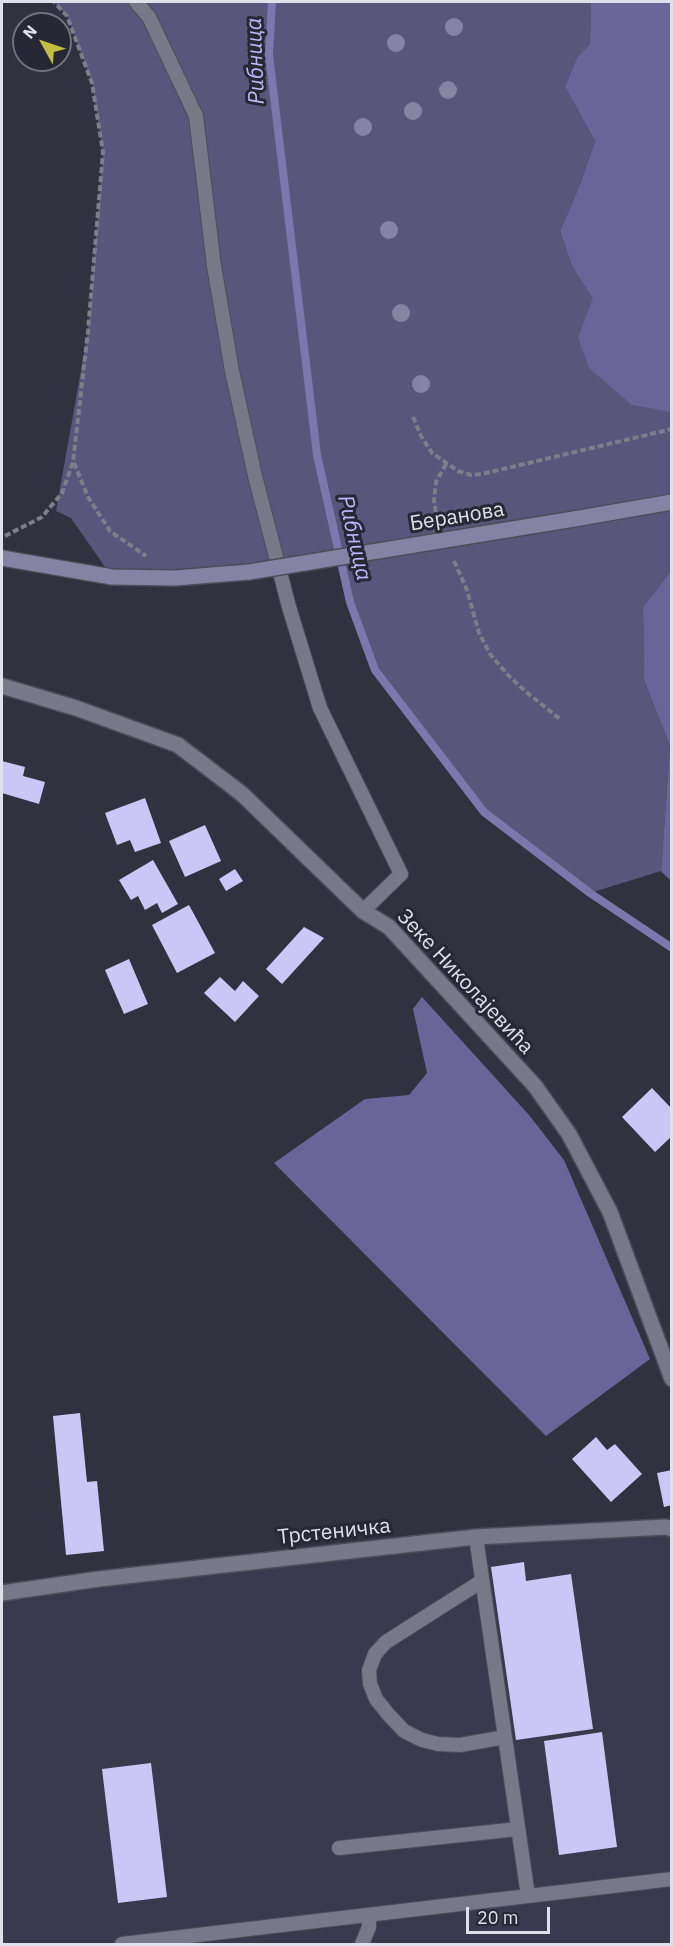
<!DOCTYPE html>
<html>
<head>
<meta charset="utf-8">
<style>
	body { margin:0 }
	#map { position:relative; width:673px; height:1946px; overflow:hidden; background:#323140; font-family:"IBM Plex Sans",sans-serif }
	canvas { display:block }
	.frame { position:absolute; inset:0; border:3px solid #e0e0ea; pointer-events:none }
	.north { position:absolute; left:12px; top:12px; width:60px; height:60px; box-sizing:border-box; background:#282735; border:2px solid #72717d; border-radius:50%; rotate:310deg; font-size:16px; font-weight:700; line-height:24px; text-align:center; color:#e0e0ea }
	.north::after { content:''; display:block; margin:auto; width:21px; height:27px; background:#c1bd40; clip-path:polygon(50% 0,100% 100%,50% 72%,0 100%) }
	.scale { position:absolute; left:466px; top:1907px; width:84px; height:27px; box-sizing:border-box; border:3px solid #e0e0ea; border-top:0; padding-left:8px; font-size:18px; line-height:21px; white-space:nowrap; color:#e0e0ea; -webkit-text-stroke:4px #282735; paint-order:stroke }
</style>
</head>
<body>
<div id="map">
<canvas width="673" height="1946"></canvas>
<div class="frame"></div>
<div class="north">N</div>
<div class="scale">20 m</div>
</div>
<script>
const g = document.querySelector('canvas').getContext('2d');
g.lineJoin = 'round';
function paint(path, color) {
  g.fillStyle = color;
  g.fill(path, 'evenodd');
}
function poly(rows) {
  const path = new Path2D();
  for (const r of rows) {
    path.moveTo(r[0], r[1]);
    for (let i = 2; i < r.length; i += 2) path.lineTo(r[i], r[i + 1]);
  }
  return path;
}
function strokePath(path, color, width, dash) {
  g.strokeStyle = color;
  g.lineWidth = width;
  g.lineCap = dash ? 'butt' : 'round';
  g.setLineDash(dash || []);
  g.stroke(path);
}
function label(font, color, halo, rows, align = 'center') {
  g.font = font + ' "IBM Plex Sans",sans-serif';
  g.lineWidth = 6;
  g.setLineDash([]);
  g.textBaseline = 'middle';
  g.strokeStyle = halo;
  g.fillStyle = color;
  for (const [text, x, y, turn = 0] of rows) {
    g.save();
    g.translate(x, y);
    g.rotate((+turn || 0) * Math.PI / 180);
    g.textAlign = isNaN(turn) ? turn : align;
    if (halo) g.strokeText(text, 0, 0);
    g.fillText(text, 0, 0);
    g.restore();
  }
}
paint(poly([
	[671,1529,671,1944,2,1944,2,1593,475,1537]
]), '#3a394e');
paint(poly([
	[54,2,591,2,590,44,577,57,565,87,595,141,579,187,560,231,572,266,594,298,578,337,671,412,671,571,643,607,644,680,670,746,661,871,590,893,484,812,375,670,350,602,338,548,249,572,112,577,71,518,56,511,88,331,103,152,92,83,67,16]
]), '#59567b');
paint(poly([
	[591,2,671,2,671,412,632,405,589,368,578,337,593,298,572,266,560,231,579,187,595,141,565,87,577,57,590,44],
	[671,571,671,881,661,871,670,746,644,680,643,607],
	[422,997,529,1115,564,1160,650,1359,546,1436,274,1163,365,1099,409,1095,427,1073,413,1009]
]), '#6a6599');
strokePath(poly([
	[272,2,269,55,317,455,350,602,375,670,484,812,590,893,672,948]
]), '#7c77ad', 8);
paint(poly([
	[2,761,25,767,23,776,45,782,39,804,2,793],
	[145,798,161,843,135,852,130,840,117,845,105,813],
	[205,825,221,861,185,877,169,841],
	[153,860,178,904,162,913,157,903,145,910,138,896,131,900,119,880],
	[235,869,243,881,226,891,219,879],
	[189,905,215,953,177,973,152,925],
	[304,927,324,938,282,984,266,969],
	[129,959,148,1004,124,1014,105,970],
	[220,977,235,991,243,981,259,996,235,1022,204,993],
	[652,1088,672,1109,672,1136,655,1152,622,1117],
	[80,1413,87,1482,97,1481,104,1551,66,1555,53,1416],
	[596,1437,607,1450,615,1444,642,1474,611,1502,572,1459],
	[672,1470,672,1505,664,1507,657,1473],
	[524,1562,526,1581,571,1574,593,1729,516,1740,491,1567],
	[602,1732,617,1847,559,1855,544,1741],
	[151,1763,167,1897,118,1903,102,1769]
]), '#cac7f6');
const lane = poly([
	[136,2,149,17,196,116,214,266,232,371,255,476,289,607,320,708,401,874,363,911],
	[476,1537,528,1896],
	[482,1581,386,1642,375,1654,369,1670,370,1684,376,1699,388,1714,404,1731,422,1740,438,1744,460,1745,505,1737],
	[339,1848,518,1829],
	[122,1944,672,1879],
	[362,1944,369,1927,369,1915]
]);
const street = poly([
	[2,686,76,708,178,745,242,794,363,911,389,927,535,1086,569,1134,610,1212,672,1379],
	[2,1593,99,1579,476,1537,666,1527,672,1529]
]);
const secondary = poly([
	[574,519,672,502],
	[2,558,112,577,175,578,249,572]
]);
strokePath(lane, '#4d4d59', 16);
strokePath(street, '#4d4d59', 18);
strokePath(secondary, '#4d4d59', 18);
strokePath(poly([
	[413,417,421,436,432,453,458,471,471,475,482,474,672,429],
	[74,463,88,497,110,531,146,556],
	[437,521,434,500,436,482,446,464],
	[5,536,42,517,62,493,73,462,88,331,103,152,92,83,67,16,54,2],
	[454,561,467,590,479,633,490,654,507,674,525,691,560,719]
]), '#7e7d8a', 4, [6, 3]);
strokePath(lane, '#797889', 14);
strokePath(street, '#797889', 15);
strokePath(secondary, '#8582a4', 15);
const secondaryBridge = poly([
	[249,572,574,519]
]);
strokePath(secondaryBridge, '#4d4d59', 18, []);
strokePath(secondaryBridge, '#8582a4', 15);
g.fillStyle = '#8684a5';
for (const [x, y] of [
	[454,27],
	[396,43],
	[448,90],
	[413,111],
	[363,127],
	[389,230],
	[401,313],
	[421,384]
]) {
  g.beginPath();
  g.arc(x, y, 9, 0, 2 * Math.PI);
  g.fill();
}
label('21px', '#e0e0ea', '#282735', [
	["Беранова",457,517,-9],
	["Зеке Николајевића",465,982,47],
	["Трстеничка",334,1532,-6]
]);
label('italic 22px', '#bcb7f7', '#282735', [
	["Рибница",256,61,-92],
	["Рибница",354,538,77]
]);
</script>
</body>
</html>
